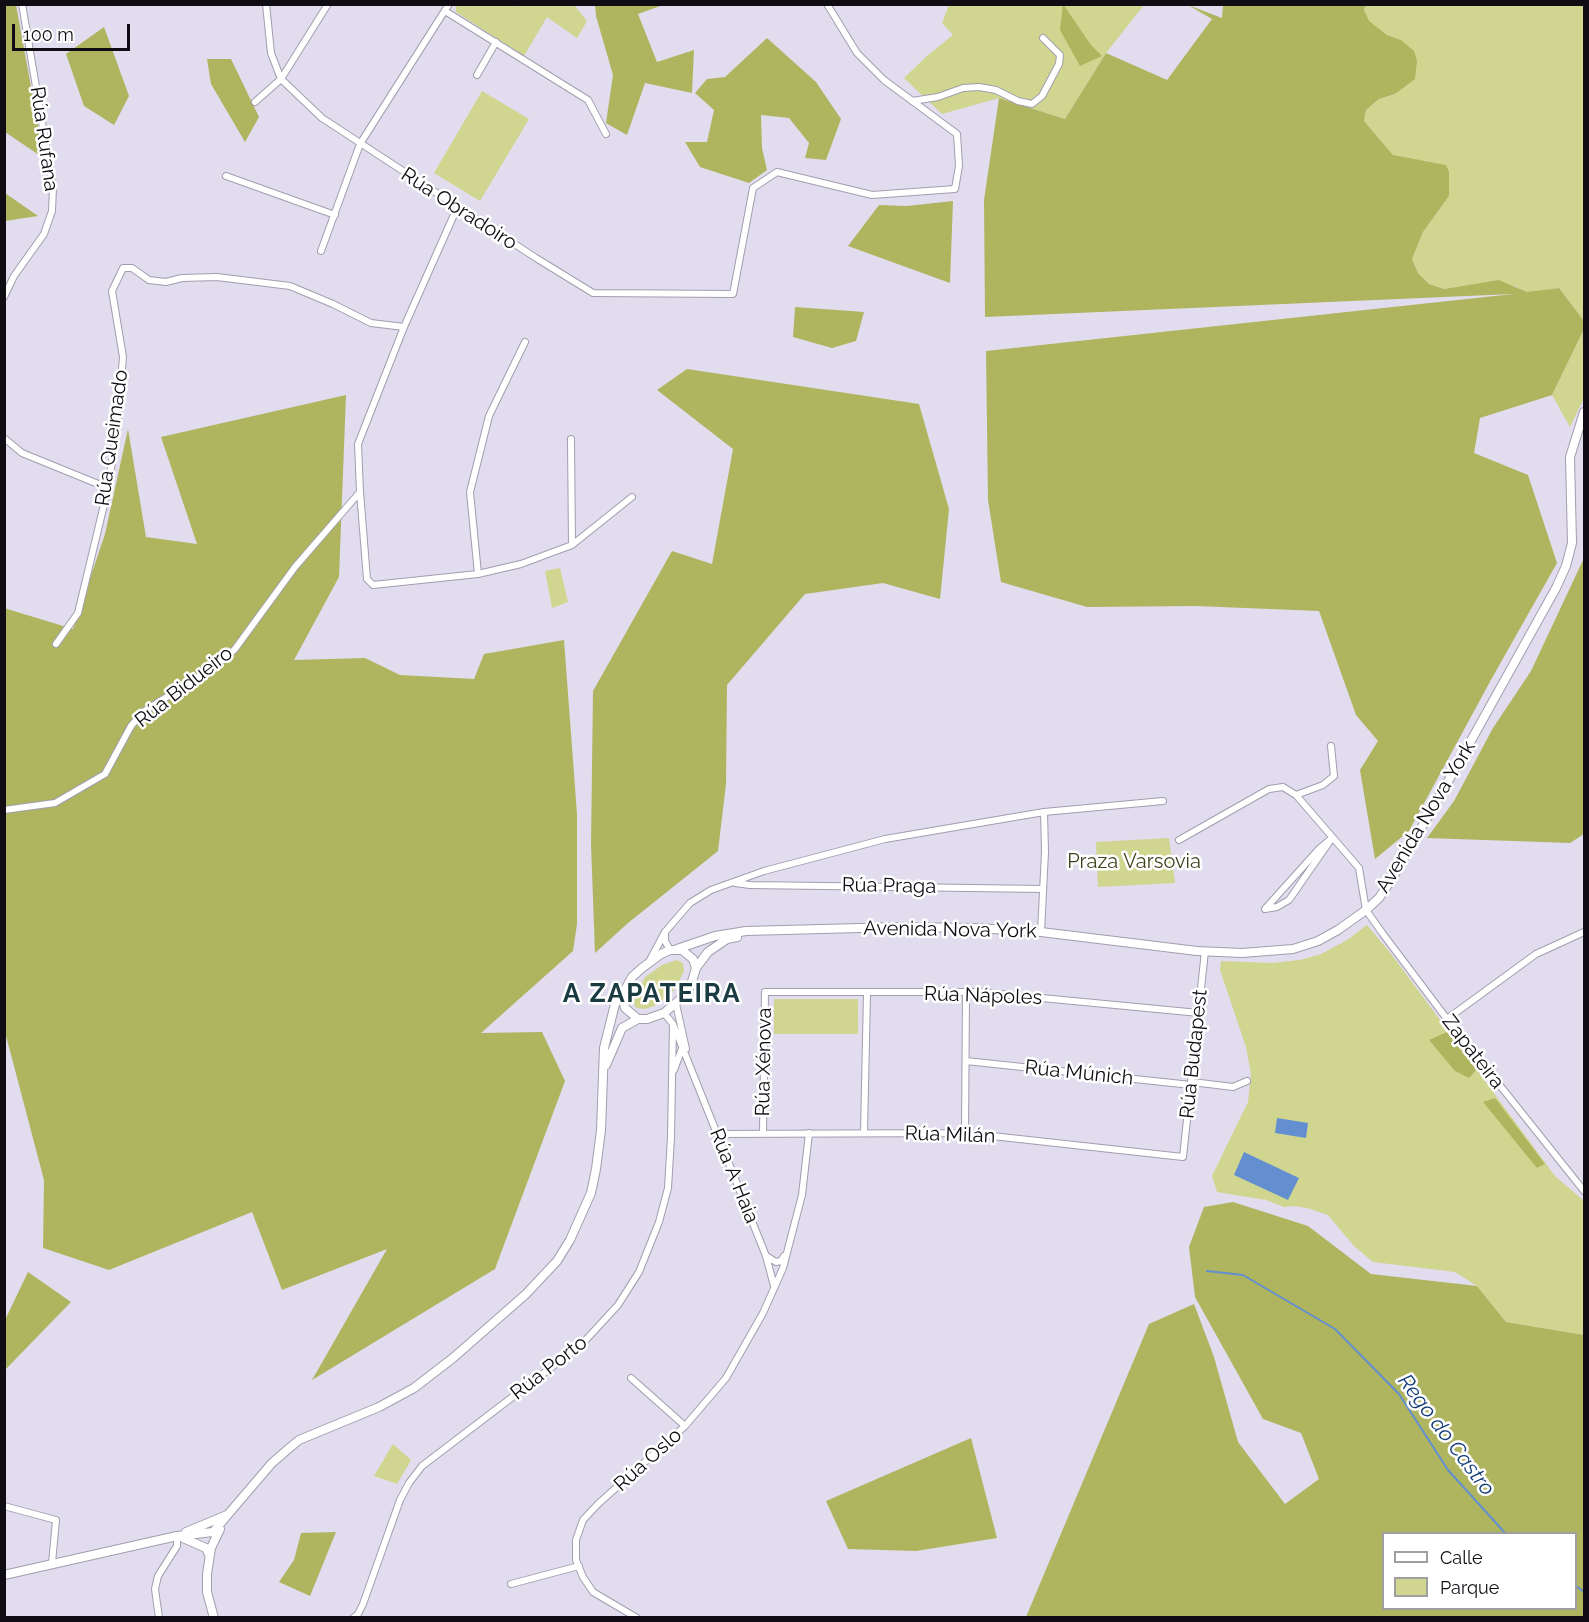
<!DOCTYPE html>
<html>
<head>
<meta charset="utf-8">
<style>
	body { margin:0 }
	#map { position:relative; width:1589px; height:1622px; overflow:hidden; background:#e1dcee; font-family:Raleway,sans-serif }
	canvas { display:block }
	.frame { position:absolute; inset:0; border:6px solid #0f0d13; pointer-events:none }
	.legend { position:absolute; left:1382px; top:1532px; width:195px; height:78px; box-sizing:border-box; background:#fff; border:2px solid #9f9ea1; margin:0; padding:8px 10px; list-style:none; font-size:18px; color:#0f0d13 }
	.legend li { display:flex; align-items:center; gap:12px; height:30px }
	.legend b { width:30px; border:2px solid #9f9ea1 }
	.scale { position:absolute; left:12px; top:24px; width:118px; height:27px; box-sizing:border-box; border:3px solid #0f0d13; border-top:0; padding-left:8px; font-size:18px; line-height:21px; white-space:nowrap; color:#0f0d13; -webkit-text-stroke:4px #fff; paint-order:stroke }
</style>
</head>
<body>
<div id="map">
<canvas width="1589" height="1622"></canvas>
<div class="frame"></div>
<ul class="legend">
<li><b style="height:8px;background:#fff"></b>Calle</li>
<li><b style="height:16px;background:#d0d690"></b>Parque</li>
</ul>
<div class="scale">100 m</div>
</div>
<script>
const g = document.querySelector('canvas').getContext('2d');
g.lineJoin = 'round';
function paint(path, color) {
  g.fillStyle = color;
  g.fill(path, 'evenodd');
}
function poly(rows) {
  const path = new Path2D();
  for (const r of rows) {
    path.moveTo(r[0], r[1]);
    for (let i = 2; i < r.length; i += 2) path.lineTo(r[i], r[i + 1]);
  }
  return path;
}
function strokePath(path, color, width, dash) {
  g.strokeStyle = color;
  g.lineWidth = width;
  g.lineCap = dash ? 'butt' : 'round';
  g.setLineDash(dash || []);
  g.stroke(path);
}
function label(font, color, halo, rows, align = 'center') {
  g.font = font + ' Raleway,sans-serif';
  g.lineWidth = 5;
  g.setLineDash([]);
  g.textBaseline = 'middle';
  g.strokeStyle = halo;
  g.fillStyle = color;
  for (const [text, x, y, turn = 0] of rows) {
    g.save();
    g.translate(x, y);
    g.rotate((+turn || 0) * Math.PI / 180);
    g.textAlign = isNaN(turn) ? turn : align;
    if (halo) g.strokeText(text, 0, 0);
    g.fillText(text, 0, 0);
    g.restore();
  }
}
paint(poly([
	[456,4,512,4,516,7,518,4,574,5,587,21,577,38,547,17,524,56,456,12],
	[1366,4,1584,5,1584,321,1559,288,1527,293,1515,286,1489,282,1444,289,1429,284,1418,273,1412,259,1423,232,1449,196,1449,172,1427,161,1408,160,1393,155,1364,121,1366,110,1379,99,1396,94,1401,40,1387,35,1368,21,1364,10],
	[949,5,1144,5,1106,53,1065,119,999,98,942,114,904,78,928,55,953,35,942,23],
	[482,91,529,119,480,201,434,173],
	[1584,329,1584,398,1570,427,1552,395],
	[560,568,568,602,552,608,545,571],
	[1169,838,1175,883,1098,887,1096,842],
	[1367,925,1392,955,1555,1176,1584,1201,1584,1335,1506,1322,1477,1286,1455,1272,1373,1262,1354,1246,1328,1215,1307,1208,1294,1206,1284,1207,1266,1200,1217,1192,1212,1176,1248,1102,1251,1074,1246,1047,1220,970,1221,961,1271,963,1300,960,1321,954,1347,940],
	[677,960,683,963,684,971,677,986,670,995,654,1006,645,1009,636,1008,633,1001,645,977,662,965],
	[774,999,858,999,858,1034,774,1034],
	[393,1444,411,1460,397,1484,374,1476]
]), '#d0d690');
paint(poly([
	[1063,4,1091,45,1102,56,1080,66,1060,30],
	[4,5,16,5,38,125,42,157,5,132],
	[595,5,663,5,638,14,657,62,694,50,692,93,645,83,627,135,606,123,613,75,596,16],
	[1188,5,1222,18,1223,5,1366,5,1364,10,1369,21,1387,35,1401,40,1414,51,1417,61,1415,79,1395,94,1379,99,1366,110,1364,121,1393,155,1446,165,1449,172,1449,196,1423,232,1412,259,1418,273,1429,284,1444,289,1499,280,1527,292,1559,288,1584,321,1584,329,1552,395,1480,418,1474,453,1528,475,1557,563,1492,678,1409,831,1375,859,1360,770,1378,741,1356,715,1319,611,1196,606,1087,607,1001,582,988,500,986,351,1513,294,985,317,984,200,999,98,1065,119,1106,53,1167,80,1212,19],
	[104,27,129,96,114,125,84,106,66,54],
	[767,38,816,82,841,119,826,160,805,158,809,143,789,118,761,115,762,148,767,170,749,183,700,167,685,142,707,142,714,110,695,93,707,79,725,77],
	[207,59,231,59,259,117,245,142,211,84],
	[5,193,38,216,5,221],
	[953,201,950,283,848,246,879,205,907,206],
	[795,307,864,312,856,341,832,348,793,337],
	[687,369,919,404,949,509,940,599,883,583,805,594,727,685,726,784,718,851,628,923,595,953,591,844,593,691,672,551,712,564,733,449,657,390],
	[346,395,339,577,294,660,365,658,400,675,474,679,484,654,564,640,577,814,577,924,573,951,481,1033,542,1032,565,1081,495,1269,312,1380,387,1249,282,1290,252,1212,109,1270,43,1248,44,1180,5,1032,4,608,73,629,105,534,128,429,146,537,197,544,161,437],
	[1584,558,1584,834,1570,843,1427,838,1454,801,1493,728,1531,671],
	[1447,1032,1476,1070,1469,1078,1455,1071,1429,1040],
	[1495,1098,1545,1164,1537,1168,1483,1102],
	[1233,1202,1308,1226,1371,1274,1477,1286,1506,1322,1584,1335,1584,1617,1026,1617,1149,1324,1194,1304,1214,1357,1238,1442,1285,1504,1319,1479,1301,1433,1263,1419,1195,1297,1189,1247,1204,1207],
	[1384,1534,1576,1534,1576,1608,1384,1608],
	[28,1272,71,1302,5,1370,5,1320],
	[971,1438,997,1538,916,1551,848,1549,826,1501],
	[336,1532,310,1596,279,1582,294,1560,301,1533]
]), '#afb55f');
paint(poly([
	[1277,1118,1308,1123,1306,1138,1275,1133],
	[1244,1152,1299,1178,1288,1200,1234,1175]
]), '#638fd1');
strokePath(poly([
	[1207,1271,1243,1275,1335,1329,1399,1394,1448,1470,1506,1534],
	[1576,1586,1584,1592]
]), '#638fd1', 2);
const minor = poly([
	[266,4,271,53,281,79,322,118,536,258,593,293,733,294,753,188,777,172,872,195,955,189,959,166,957,134,884,80,857,53,827,4],
	[445,11,588,100,606,134],
	[477,75,496,42],
	[912,101,938,97,963,88,979,87,996,90,1018,101,1032,104,1042,96,1059,64,1060,55,1043,38],
	[255,102,281,79,328,4],
	[226,176,335,215],
	[457,208,404,327,358,444,360,492,367,579,373,585,478,574,521,564,572,545,632,497],
	[321,251,360,144,449,4],
	[4,297,14,276,44,234,52,211,53,187,22,4],
	[4,438,22,453,108,488],
	[571,439,572,545],
	[478,574,470,492,489,416,525,342],
	[56,644,78,613,108,488,117,428,123,357,112,291,123,268,132,268,149,280,166,282,182,278,217,277,290,286,333,304,371,323,404,327],
	[1296,795,1323,785,1334,776,1331,746],
	[4,810,55,803,105,774,131,726,143,712,217,665,235,649,295,567,360,492],
	[1332,838,1289,900,1277,907,1265,909,1319,849,1332,838],
	[1179,840,1269,789,1283,787,1296,795,1359,868,1366,910,1383,934,1447,1019,1584,1191],
	[735,883,750,885,1043,889],
	[665,932,665,941,670,950],
	[1041,932,1045,852,1044,812],
	[650,960,665,932,690,903,711,890,764,871,885,839,1044,812,1163,801],
	[676,1004,686,1049],
	[664,1013,673,1024,766,1256,774,1286],
	[1447,1019,1536,954,1584,932],
	[966,1061,1191,1085],
	[674,1070,683,1046],
	[1192,1082,1233,1087,1247,1081],
	[763,1133,765,992,979,992,1199,1013],
	[864,1133,867,993],
	[965,1133,966,992],
	[717,1134,965,1133,1183,1157,1205,951],
	[766,1256,776,1262,781,1261,784,1256],
	[631,1378,685,1426],
	[4,1506,56,1520,52,1563],
	[511,1584,579,1566],
	[159,1618,155,1589,158,1576,177,1546,177,1536],
	[353,1618,358,1614,363,1604,400,1500,409,1483,422,1466,582,1344,618,1305,639,1272,659,1222,668,1188,671,1137,673,1024],
	[637,1618,593,1592,583,1577,576,1560,576,1540,583,1520,598,1504,685,1426,726,1378,763,1313,783,1268,802,1195,809,1133]
]);
const tertiary = poly([
	[677,949,715,936,746,931,897,927,976,928,1041,932,1197,951,1242,953,1293,949,1318,941,1338,930,1366,910,1379,898,1393,877,1458,764,1556,588,1566,566,1572,543,1570,457,1584,412],
	[670,950,682,950,693,959,696,968,691,985,684,996,664,1013,647,1019,638,1019,625,1008,623,999,625,990,632,977,642,968,661,954,670,950],
	[696,968,708,952,727,939,737,937],
	[606,1065,622,1028,638,1019],
	[186,1532,227,1515],
	[183,1538,206,1548,209,1555],
	[4,1575,177,1536,213,1532,272,1463,287,1450,299,1440,379,1407,414,1388,453,1358,526,1294,557,1261,570,1240,591,1193,596,1169,601,1130,604,1048,615,1004,625,990],
	[214,1618,207,1592,207,1574,211,1548,220,1529]
]);
strokePath(minor, '#a29eae', 8);
strokePath(tertiary, '#a29eae', 10);
strokePath(minor, '#fff', 6);
strokePath(tertiary, '#fff', 8);
label('20px', '#0f0d13', '#fff', [
	["Rúa Rufana",44,139,82],
	["Rúa Obradoiro",459,209,33],
	["Rúa Queimado",112,438,-82],
	["Rúa Bidueiro",184,687,-38],
	["Avenida Nova York",1426,817,-59],
	["Rúa Praga",889,886,1],
	["Avenida Nova York",950,930,1],
	["Rúa Nápoles",983,996,2],
	["Zapateira",1473,1052,52],
	["Rúa Budapest",1194,1054,-84],
	["Rúa Xénova",764,1062,-89],
	["Rúa Múnich",1079,1073,6],
	["Rúa Milán",950,1135,2],
	["Rúa A Haia",734,1176,68],
	["Rúa Porto",549,1368,-38],
	["Rúa Oslo",648,1460,-42]
]);
label('20px', '#3f421d', '#fff', [
	["Praza Varsovia",1134,862]
]);
label('italic 21px', '#123b77', '#fff', [
	["Rego do Castro",1446,1435,53]
]);
g.letterSpacing = '1.5px';
label('bold 26px', '#1a3b41', '#fff', [
	["A ZAPATEIRA",652,994]
]);
g.letterSpacing = '0px';
</script>
</body>
</html>
